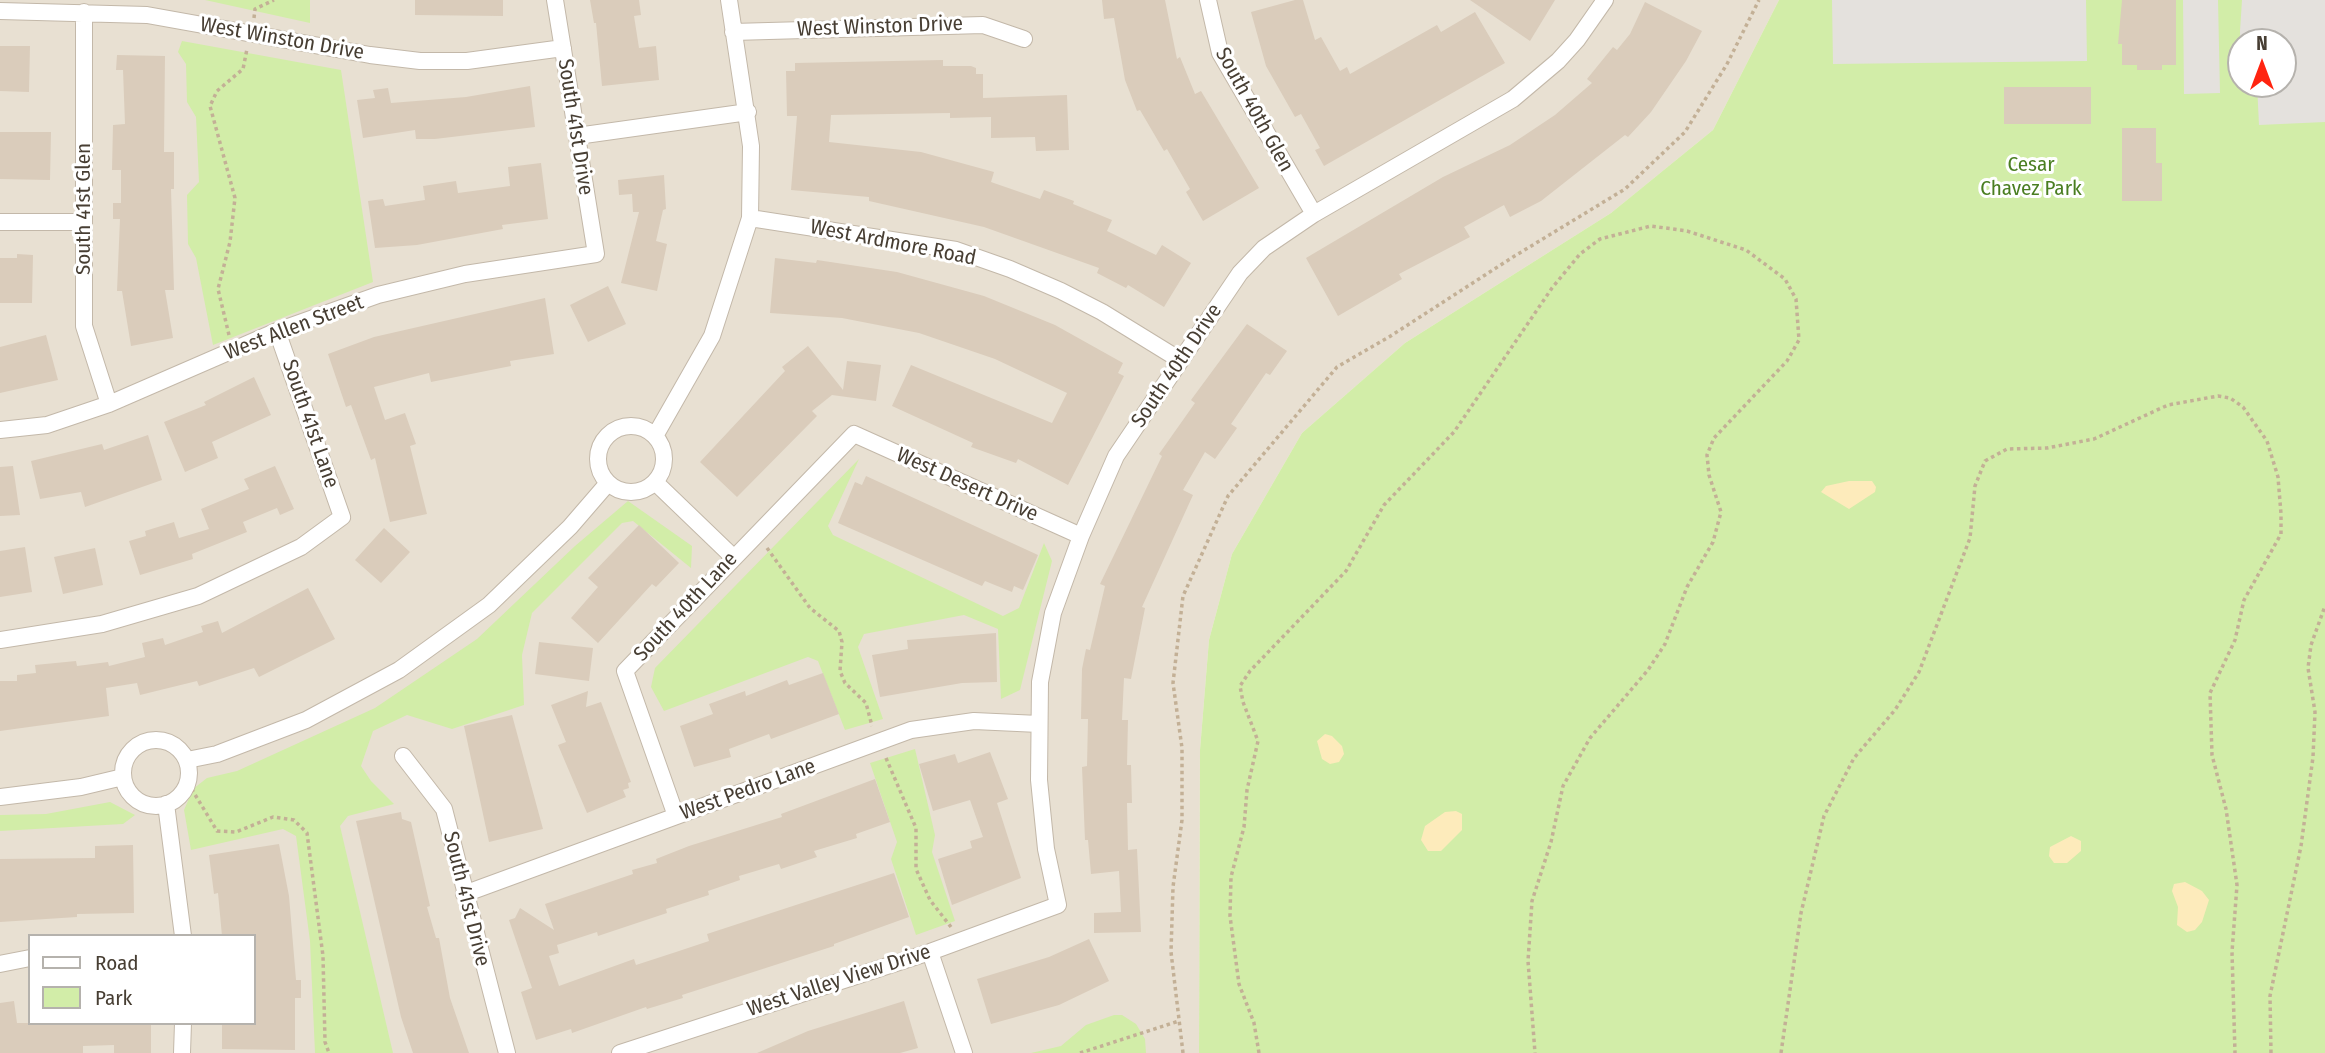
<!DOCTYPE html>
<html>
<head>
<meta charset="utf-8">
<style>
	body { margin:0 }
	#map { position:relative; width:2325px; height:1053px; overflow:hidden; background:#f4eee4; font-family:"Fira Sans Condensed",sans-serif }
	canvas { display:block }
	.legend { position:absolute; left:28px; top:934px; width:228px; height:91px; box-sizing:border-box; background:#fff; border:2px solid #b5b2ad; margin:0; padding:9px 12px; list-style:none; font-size:21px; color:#473e33 }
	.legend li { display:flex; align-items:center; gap:14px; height:35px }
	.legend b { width:35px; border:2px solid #b5b2ad }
	.north { position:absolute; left:2227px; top:28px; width:70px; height:70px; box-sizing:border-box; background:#fff; border:2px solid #b5b2ad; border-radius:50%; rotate:0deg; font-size:19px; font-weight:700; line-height:28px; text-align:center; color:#473e33 }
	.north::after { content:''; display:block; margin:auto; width:24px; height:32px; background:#ff2410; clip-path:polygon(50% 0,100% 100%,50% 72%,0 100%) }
</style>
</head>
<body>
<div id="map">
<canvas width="2325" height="1053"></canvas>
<ul class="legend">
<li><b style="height:9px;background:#fff"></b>Road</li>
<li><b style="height:19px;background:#d2eda8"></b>Park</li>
</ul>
<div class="north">N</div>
</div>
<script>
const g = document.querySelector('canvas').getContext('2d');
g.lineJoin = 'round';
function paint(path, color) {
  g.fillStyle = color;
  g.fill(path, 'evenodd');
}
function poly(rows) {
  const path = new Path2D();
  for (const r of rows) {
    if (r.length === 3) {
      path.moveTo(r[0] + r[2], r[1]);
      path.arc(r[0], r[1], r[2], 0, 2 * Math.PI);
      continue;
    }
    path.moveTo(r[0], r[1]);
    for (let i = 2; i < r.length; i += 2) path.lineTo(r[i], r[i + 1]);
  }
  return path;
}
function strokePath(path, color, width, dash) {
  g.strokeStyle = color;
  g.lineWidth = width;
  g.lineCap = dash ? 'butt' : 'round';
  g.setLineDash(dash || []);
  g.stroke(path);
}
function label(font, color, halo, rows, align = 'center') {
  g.font = font + ' "Fira Sans Condensed",sans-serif';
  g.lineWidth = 6;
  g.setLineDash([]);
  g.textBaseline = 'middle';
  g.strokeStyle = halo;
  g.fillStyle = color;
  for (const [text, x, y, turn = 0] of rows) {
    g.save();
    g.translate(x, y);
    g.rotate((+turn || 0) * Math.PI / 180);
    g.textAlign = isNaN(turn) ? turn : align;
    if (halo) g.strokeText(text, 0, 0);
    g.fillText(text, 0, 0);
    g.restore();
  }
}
paint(poly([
	[0,0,1779,0,1713,130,1611,213,1405,343,1302,433,1232,554,1209,640,1200,750,1199,1053,0,1053],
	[30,936,254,936,254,1023,30,1023]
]), '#e8e0d2');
paint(poly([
	[205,0,310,0,310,23],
	[1779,0,2325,0,2325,1053,1199,1053,1200,750,1209,640,1232,554,1302,433,1405,343,1611,213,1713,130],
	[2241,42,2283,42,2283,84,2241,84],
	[182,41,341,70,373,282,213,345,196,258,188,244,187,195,199,182,196,117,187,102,186,64,178,52],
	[859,459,828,526,833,535,1003,616,1019,608,1044,543,1052,561,1020,690,1001,699,998,629,964,615,864,634,858,647,883,719,845,730,818,661,808,657,664,711,651,687,655,668],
	[628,501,692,546,691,568,633,521,622,523,532,613,522,655,524,705,452,729,407,715,373,731,361,766,371,781,394,804,348,816,340,826,393,1053,315,1053,310,941,296,836,283,829,191,850,184,810,193,789,207,778,237,771,375,708,477,639,575,546],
	[915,749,935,835,932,852,955,921,916,935,891,859,897,842,870,763],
	[110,802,135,815,123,824,0,831,0,815,46,814],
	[1114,1015,1122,1015,1136,1024,1145,1039,1146,1053,1031,1053,1061,1046,1086,1025]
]), '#d2eda8');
paint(poly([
	[1849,481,1872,481,1876,487,1875,492,1849,509,1821,492,1826,486],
	[1325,734,1332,736,1342,746,1344,754,1339,762,1330,764,1322,759,1317,741],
	[1456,811,1462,814,1462,830,1441,851,1428,851,1421,840,1425,826,1445,812],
	[2071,836,2081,841,2081,851,2067,863,2054,863,2049,856,2050,847],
	[2185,882,2202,891,2209,900,2202,922,2195,930,2187,932,2177,925,2178,907,2172,891,2174,884]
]), '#fdebbb');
paint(poly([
	[1832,0,2086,0,2087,61,1833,64],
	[2183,0,2218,0,2220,93,2184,94],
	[2242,0,2325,0,2325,122,2259,125,2257,84,2283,84,2283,42,2241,42,2241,79,2240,31]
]), '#e4e1dd');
paint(poly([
	[415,0,503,0,503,16,415,15],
	[590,0,639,0,641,15,634,16,639,48,656,46,659,80,602,86,596,23,594,23],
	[1102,0,1165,0,1177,59,1180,57,1195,94,1201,91,1259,188,1203,221,1186,192,1190,189,1167,149,1164,151,1140,110,1137,111,1125,80,1114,18,1104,19],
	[1295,0,1303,0,1315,40,1321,37,1340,71,1347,67,1350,74,1437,25,1441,32,1475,12,1505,63,1324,166,1315,150,1320,148,1301,114,1295,117,1266,66,1251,12],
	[1470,0,1555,0,1530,41],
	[2122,0,2176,0,2176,65,2162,65,2162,70,2137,70,2137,65,2122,65,2122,44,2118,44],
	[1645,2,1702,31,1686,61,1651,112,1628,137,1625,135,1541,201,1510,217,1504,205,1464,227,1470,237,1399,274,1402,279,1338,316,1306,258,1443,177,1510,145,1555,115,1592,83,1587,79,1613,47,1617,50,1630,34],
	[0,46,30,46,29,92,0,91],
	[117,55,165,56,164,152,174,152,174,189,171,189,174,290,165,290,173,338,131,346,122,291,117,291,120,219,113,219,113,203,121,203,121,170,112,170,113,125,125,124,123,70,116,70],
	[943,60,943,66,971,66,976,68,976,74,983,74,983,98,1067,95,1069,150,1036,151,1035,137,991,138,991,117,950,118,950,113,831,115,829,142,921,152,994,172,991,182,1040,199,1044,190,1074,201,1073,204,1112,220,1107,231,1156,255,1162,245,1191,263,1164,307,1128,285,1126,288,1097,273,1099,268,984,227,869,201,869,197,791,190,797,116,787,116,786,71,795,71,795,63],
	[530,86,535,127,435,139,416,139,415,130,363,138,357,100,375,98,373,90,388,88,391,103,466,97],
	[2004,87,2091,87,2091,124,2004,124],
	[2122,128,2156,128,2156,163,2162,163,2162,201,2122,201],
	[0,132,51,132,50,180,0,179],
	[541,163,548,219,502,225,503,229,417,245,375,248,368,201,383,199,385,206,425,200,423,186,456,181,458,193,510,186,508,167],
	[664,175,666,209,663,210,656,241,667,244,657,291,621,283,639,212,633,212,632,194,619,195,618,180],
	[17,254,33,255,32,303,0,303,0,258,17,258],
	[775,258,816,263,817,260,897,272,984,296,1055,325,1123,363,1118,373,1124,376,1068,485,1018,459,1016,463,971,447,973,443,892,406,911,365,1052,423,1067,393,995,359,919,333,842,318,770,313],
	[608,286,626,324,588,342,570,305],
	[545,298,554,354,510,361,511,366,431,382,429,373,374,387,385,420,405,413,416,444,410,446,427,514,390,522,375,458,371,460,351,405,346,407,328,354,374,337],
	[1247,324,1287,351,1270,375,1266,373,1231,424,1237,428,1215,459,1205,452,1183,490,1193,495,1142,607,1145,608,1131,679,1124,678,1122,720,1128,720,1127,765,1131,765,1132,803,1127,803,1128,850,1137,849,1141,932,1094,933,1094,913,1121,912,1119,871,1091,874,1088,840,1085,840,1082,767,1087,766,1088,719,1081,719,1082,669,1086,649,1090,650,1105,586,1100,584,1162,456,1159,454,1195,403,1191,400],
	[46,335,58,380,0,393,0,347],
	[808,346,843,390,847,361,881,365,876,401,832,395,812,411,817,416,737,497,700,462,785,371,782,367],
	[254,377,271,415,212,442,218,458,185,472,164,422,206,405,204,402],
	[148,435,162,480,85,507,81,492,40,499,31,461,102,444,104,450],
	[13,466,20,515,0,516,0,467],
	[275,466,294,509,280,515,277,508,243,522,247,532,192,554,193,559,140,575,129,541,146,536,145,531,174,522,179,538,209,529,201,509,249,489,244,479],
	[866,476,1038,555,1023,590,1014,586,1012,592,985,581,982,586,838,523,855,482,862,485],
	[639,525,679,563,656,587,652,584,598,643,571,618,598,587,588,578],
	[384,528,410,552,381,583,355,560],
	[25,547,32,592,0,597,0,551],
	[95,548,103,585,63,594,54,557],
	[308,588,335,639,259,677,254,668,199,686,197,681,140,695,137,683,106,688,109,716,0,731,0,681,17,681,17,675,36,673,35,665,76,661,77,666,108,662,109,666,145,657,142,643,163,638,165,645,203,632,201,626,218,621,222,633],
	[996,633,997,682,962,683,880,697,872,655,908,649,907,640],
	[539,642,593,648,589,681,535,674],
	[823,673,839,714,771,739,769,734,729,749,731,757,694,767,680,726,713,714,709,704,745,691,746,696,787,680,789,685],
	[588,691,586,707,601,702,631,782,628,783,629,788,623,790,626,797,587,813,558,745,566,742,551,705],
	[512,715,543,829,489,842,464,726],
	[990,752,1008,799,997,803,1021,878,952,905,938,859,972,848,970,841,983,837,970,800,933,811,919,764,955,754,958,763],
	[875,779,890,822,856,834,857,838,814,851,817,857,781,869,779,864,739,876,740,880,708,891,709,895,666,909,667,913,598,936,597,932,557,945,559,953,549,956,559,986,634,959,636,965,676,952,709,941,707,934,894,873,909,917,834,944,834,946,682,995,683,998,647,1009,646,1007,572,1033,571,1029,536,1040,521,992,532,988,509,920,515,918,520,908,554,930,545,904,633,874,632,870,657,863,656,859,689,846,782,817,781,814],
	[401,812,402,819,411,822,430,906,427,907,436,938,439,938,450,998,469,1053,413,1053,401,1017,356,821],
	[279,844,289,896,296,980,301,980,301,998,295,998,295,1050,222,1049,222,1023,254,1023,254,936,222,936,218,893,214,894,209,855],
	[133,845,134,913,77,914,77,917,0,922,0,859,95,858,95,846],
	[1089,939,1109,981,1059,1005,991,1024,977,979,1049,957],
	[14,1001,17,1023,151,1023,151,1053,114,1053,114,1045,83,1046,83,1053,0,1053,0,1003],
	[904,1001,918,1048,900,1053,757,1053,808,1031]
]), '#daccbb');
const minor = poly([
	[1208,0,1220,53,1314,214],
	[0,11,147,15,370,55,420,61,467,61,563,48],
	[84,12,84,326,109,404],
	[733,32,983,25,1024,39],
	[577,136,748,112],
	[750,218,956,250,1010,269,1061,291,1102,312,1180,360],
	[0,222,83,222],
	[631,459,33],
	[0,430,47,425,109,404,277,331,378,295,465,274,596,254,555,0],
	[655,436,712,336,750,218,751,146,729,0],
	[655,482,733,557],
	[0,640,102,624,198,596,301,547,342,517,277,331],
	[156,773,33],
	[403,756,444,809,507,1053],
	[187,760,217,754,306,720,399,670,489,605,570,527,608,483],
	[0,797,81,787,123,777],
	[166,804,183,936],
	[676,816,625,671,854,434,1081,536],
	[464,894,911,730,974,721,1039,724],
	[930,952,964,1053],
	[0,964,30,958],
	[182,1053,183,1023],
	[620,1053,930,952,1058,905,1046,849,1039,780,1040,682,1053,613,1081,536,1116,456,1240,273,1264,248,1314,214,1513,99,1558,61,1577,40,1605,0]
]);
strokePath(minor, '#c3b8a9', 18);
strokePath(poly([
	[254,18,255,9,274,0],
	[229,335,218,289,230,242,235,198,210,106,217,91,243,69,247,49],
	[767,548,810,608,839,631,842,642,840,671,845,683,866,703,872,726],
	[886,758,916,828,916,869,930,900,951,927],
	[188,783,217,831,236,832,273,817,294,820,307,833,323,956,325,1042,329,1053],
	[1080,1053,1179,1021],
	[1183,1053,1171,952,1173,887,1182,820,1182,748,1173,683,1183,596,1228,496,1337,367,1389,337,1513,257,1625,189,1685,132,1727,64,1759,0],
	[1259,1053,1254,1023,1239,984,1230,916,1231,877,1244,827,1247,790,1258,741,1243,702,1240,686,1250,671,1346,571,1384,505,1454,432,1552,288,1580,254,1600,239,1651,226,1687,231,1746,250,1785,279,1796,299,1799,340,1787,361,1714,438,1707,455,1709,475,1721,512,1713,542,1687,587,1665,644,1648,670,1590,738,1563,786,1551,842,1532,901,1528,961,1535,1053],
	[1781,1053,1801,913,1824,816,1854,758,1895,710,1919,672,1970,538,1975,486,1985,461,2007,449,2047,448,2094,439,2168,405,2218,396,2230,398,2243,407,2267,441,2278,477,2281,514,2281,534,2244,600,2235,640,2210,693,2212,755,2226,809,2237,885,2232,952,2235,1053],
	[2271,1053,2270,996,2301,846,2313,757,2315,712,2308,668,2311,645,2325,606]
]), '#c3b096', 3.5, [3.5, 3.5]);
strokePath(minor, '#fff', 16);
label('21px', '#473e33', '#fff', [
	["West Winston Drive",880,27,-2],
	["West Winston Drive",282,39,10],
	["South 40th Glen",1254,110,61],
	["South 41st Drive",575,127,81],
	["South 41st Glen",84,209,-90],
	["West Ardmore Road",893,243,11],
	["West Allen Street",294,328,-21],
	["South 40th Drive",1177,366,-56],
	["South 41st Lane",310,424,71],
	["West Desert Drive",967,485,24],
	["South 40th Lane",686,607,-47],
	["West Pedro Lane",748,790,-20],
	["South 41st Drive",466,899,76],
	["West Valley View Drive",839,981,-18]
]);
label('21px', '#4a7e21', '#fff', [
	["Cesar",2031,165],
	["Chavez Park",2031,189]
]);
</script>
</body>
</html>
